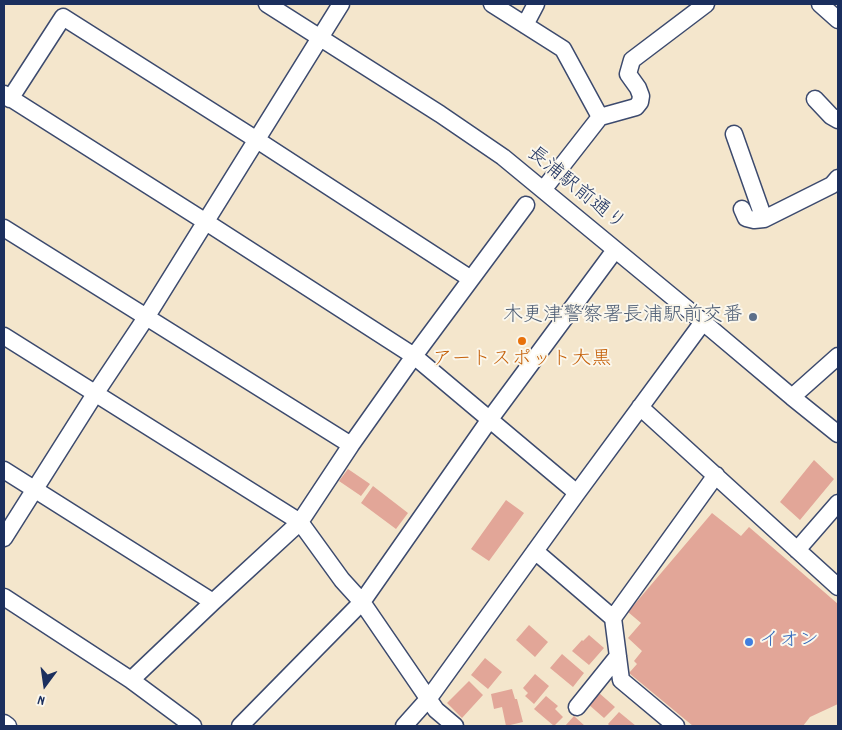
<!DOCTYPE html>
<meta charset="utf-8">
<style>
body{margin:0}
#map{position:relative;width:842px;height:730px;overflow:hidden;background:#f4e6cc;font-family:Dekko,sans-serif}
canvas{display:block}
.frame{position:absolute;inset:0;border:5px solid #1b2f5e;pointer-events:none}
.north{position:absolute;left:20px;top:660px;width:50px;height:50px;-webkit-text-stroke:4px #fbf7ec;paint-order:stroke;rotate:194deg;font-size:14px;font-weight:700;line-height:20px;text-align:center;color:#1b2f5e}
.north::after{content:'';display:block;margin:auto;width:18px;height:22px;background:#1b2f5e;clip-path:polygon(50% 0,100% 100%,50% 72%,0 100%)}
</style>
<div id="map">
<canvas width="842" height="730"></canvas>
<div class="frame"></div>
<div class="north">N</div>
</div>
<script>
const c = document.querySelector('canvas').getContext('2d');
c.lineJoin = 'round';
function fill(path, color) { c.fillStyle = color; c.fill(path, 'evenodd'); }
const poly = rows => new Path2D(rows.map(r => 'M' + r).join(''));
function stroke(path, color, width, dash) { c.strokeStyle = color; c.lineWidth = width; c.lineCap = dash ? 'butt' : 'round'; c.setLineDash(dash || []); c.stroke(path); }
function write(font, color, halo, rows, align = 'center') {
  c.font = font + ' Dekko,"Klee One",sans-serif'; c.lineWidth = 4; c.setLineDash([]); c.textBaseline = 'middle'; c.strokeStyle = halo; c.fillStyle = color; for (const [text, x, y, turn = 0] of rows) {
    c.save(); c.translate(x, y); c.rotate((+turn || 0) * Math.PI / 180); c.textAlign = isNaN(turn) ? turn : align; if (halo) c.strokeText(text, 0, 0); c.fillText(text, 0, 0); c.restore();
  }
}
fill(poly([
 [814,460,834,479,800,520,780,502],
 [348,469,370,484,361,496,339,481],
 [373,486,408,513,396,529,361,503],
 [506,500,524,513,489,561,471,549],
 [712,513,741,536,749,527,838,604,838,704,810,717,803,726,693,726,629,673,637,664,634,661,642,651,628,638,641,623,628,612],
 [529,625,548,642,535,657,516,640],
 [589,635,604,648,589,665,572,651,582,640,583,641],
 [562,654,584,673,573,687,550,668],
 [485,658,502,672,488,689,471,675],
 [535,674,549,686,534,704,525,696,528,693,523,688],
 [469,681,483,695,462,718,447,703],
 [512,689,515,699,517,699,523,722,506,726,502,707,494,709,491,694],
 [598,692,615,707,604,718,588,704],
 [546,696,558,706,555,709,563,717,554,726,534,709],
 [619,712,636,726,610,726,608,724],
 [574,716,585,726,565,726]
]), '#e2a698');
const minor = poly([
 [267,4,440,114,503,157,703,322,792,397,838,434],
 [492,4,563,49,600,117,543,190],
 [820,4,838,20],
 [525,25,536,4],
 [4,94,206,222,414,356,577,493],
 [10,99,63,17,257,140,471,279],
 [815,99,831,116,838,120],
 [600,117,636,107,640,102,641,96,638,88,628,74,632,60,706,4],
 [734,134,764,219],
 [742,209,746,218,754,220,764,219,832,185,838,178],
 [4,228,351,445],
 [4,336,300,522,342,580,362,602,436,710,455,726],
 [792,397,838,356],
 [640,407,838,587],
 [4,470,213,602],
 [4,538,95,394,147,316,341,4],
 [797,550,838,503],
 [535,551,613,618],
 [4,597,131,680,193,726],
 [131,680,213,602,300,522,351,445,414,356,526,205],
 [577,707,618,656],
 [4,723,8,726],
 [240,726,362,602,490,419,615,250],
 [404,726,429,698,577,493,703,322],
 [676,726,621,680,613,618,716,475]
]);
stroke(minor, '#3c4a6e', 19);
stroke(minor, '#fff', 16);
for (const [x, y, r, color] of [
 [753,317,5,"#5c6f8a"],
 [522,341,5,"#e8710a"],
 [749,642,5,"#3f7fe0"]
]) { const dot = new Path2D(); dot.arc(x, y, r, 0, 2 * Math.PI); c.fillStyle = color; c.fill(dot); stroke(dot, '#fbf7ec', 2); }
write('20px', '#1b2f5e', '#fbf7ec', [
 ["長浦駅前通り",575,190,39]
]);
write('20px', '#4e5e75', '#fbf7ec', [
 ["木更津警察署長浦駅前交番",743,317]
], 'right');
write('20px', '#c56008', '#fbf7ec', [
 ["アートスポット大黒",522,361]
]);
write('20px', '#366cbe', '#fbf7ec', [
 ["イオン",759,642]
], 'left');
</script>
